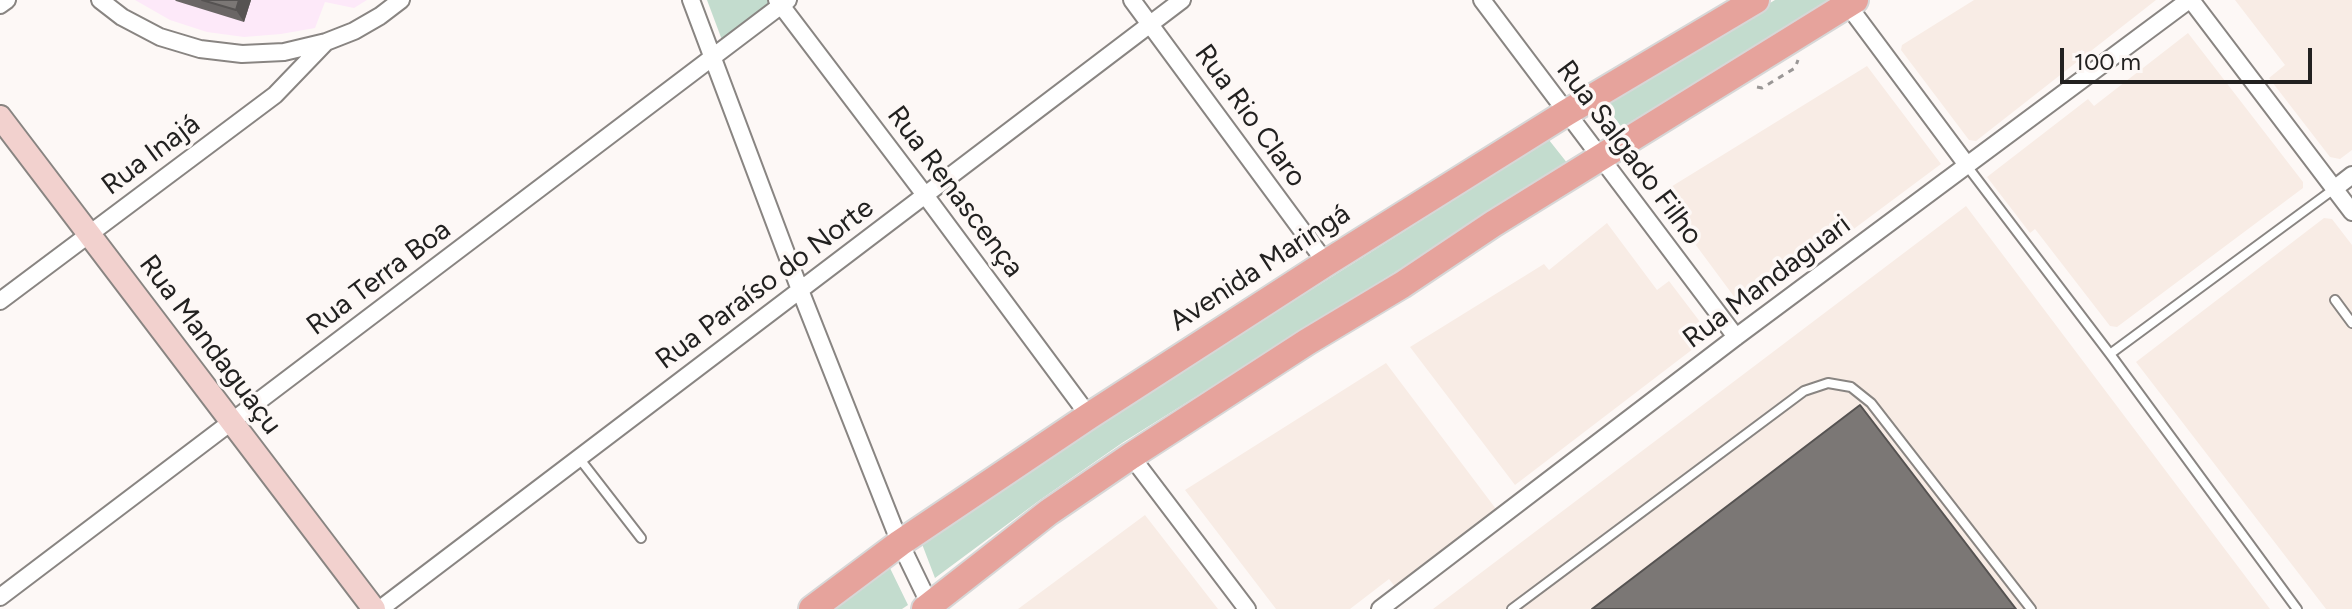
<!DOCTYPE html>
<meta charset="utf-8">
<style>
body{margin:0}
#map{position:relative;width:2352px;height:609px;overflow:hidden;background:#fdf8f6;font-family:Figtree,sans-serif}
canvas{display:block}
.scale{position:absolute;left:2060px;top:48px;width:252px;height:36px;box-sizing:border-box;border:4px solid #222120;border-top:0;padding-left:10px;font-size:24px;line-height:28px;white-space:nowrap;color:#222120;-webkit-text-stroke:6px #fdf8f6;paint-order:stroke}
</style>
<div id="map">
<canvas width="2352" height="609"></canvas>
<div class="scale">100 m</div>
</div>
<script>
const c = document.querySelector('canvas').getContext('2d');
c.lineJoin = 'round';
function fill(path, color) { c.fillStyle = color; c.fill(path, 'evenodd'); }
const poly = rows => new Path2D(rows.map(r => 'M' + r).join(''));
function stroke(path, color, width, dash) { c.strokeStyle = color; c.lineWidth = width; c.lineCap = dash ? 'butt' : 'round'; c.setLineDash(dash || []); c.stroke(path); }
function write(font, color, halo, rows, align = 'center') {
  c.font = font + ' Figtree,sans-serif'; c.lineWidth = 7; c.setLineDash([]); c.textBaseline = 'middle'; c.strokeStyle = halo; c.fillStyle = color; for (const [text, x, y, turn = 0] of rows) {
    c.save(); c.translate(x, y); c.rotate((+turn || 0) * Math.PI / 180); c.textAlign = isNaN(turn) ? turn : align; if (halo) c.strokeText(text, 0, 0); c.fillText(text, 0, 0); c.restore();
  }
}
fill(poly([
 [1974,0,2156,0,1976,141,1969,140,1901,50,1902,45],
 [2235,0,2352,0,2352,150,2340,159,2330,157,2269,78,2285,65],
 [2188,33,2303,182,2303,188,2117,327,2110,326,2035,229,2030,233,1987,177,2088,99,2094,106],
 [1867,66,1941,164,1749,307,1741,306,1661,198,1661,193],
 [1966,206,2270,609,1433,609],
 [2324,218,2332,219,2352,245,2352,609,2326,609,2136,362],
 [1607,223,1657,290,1669,281,1707,331,1706,339,1515,485,1410,347,1544,264,1549,270],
 [1386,363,1496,509,1396,588,1389,579,1350,609,1276,609,1185,490],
 [1145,515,1218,609,1018,609]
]), '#f8ece5');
fill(poly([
 [135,0,367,0,354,8,325,2,315,28,281,34,244,37,207,32,170,20]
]), '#fde9f9');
fill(poly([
 [707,0,774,0,775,1,722,40],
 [1775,0,1839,0,1625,132,1603,102],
 [1549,140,1568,164,1122,443,1040,500,935,578,922,544,1109,417],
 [888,564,908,605,902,609,828,609]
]), '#c3dcce');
const lane = poly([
 [1967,166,2110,354,2297,609],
 [2335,300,2352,323],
 [2110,354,2334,189],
 [579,458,641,538],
 [1512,609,1804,391,1828,383,1851,387,1871,403,2031,609]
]);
const street = poly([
 [100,0,122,17,160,37,200,49,242,54,284,52,326,42,354,31,380,16,401,0],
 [691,0,800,290,900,543,930,605],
 [777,0,925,195,1089,416],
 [1132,0,1326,263],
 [1482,0,1736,337],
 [2191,0,2352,212],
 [1847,4,1967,165],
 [0,5,7,0],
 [2334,189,2352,175],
 [0,301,275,95,326,42],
 [1131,456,1247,609],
 [0,597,788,0],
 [380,609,1182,0],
 [1380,609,1736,337,2189,0]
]);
const secondary = poly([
 [0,117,374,609]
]);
const primary = poly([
 [812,609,900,543,1089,416,1326,263,1566,113,1756,0],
 [925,609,1049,512,1131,456,1307,342,1402,285,1493,224,1855,0]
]);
stroke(lane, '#898582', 12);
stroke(street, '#898582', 20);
stroke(secondary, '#898582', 26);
stroke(primary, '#d7d7d7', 30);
stroke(poly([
 [1757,87,1762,88,1795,68,1798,60]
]), '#9a9796', 3, [6, 6]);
stroke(lane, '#fff', 8);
stroke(street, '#fff', 16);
stroke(secondary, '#f2d1ce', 22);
stroke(primary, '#e6a39c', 26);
fill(poly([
 [175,0,251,0,244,22,176,1]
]), '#6a6665');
fill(poly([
 [239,0,251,0,244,22,236,10]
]), '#565352');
const building = poly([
 [202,0,239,0,236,10,202,0],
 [1860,405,2016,609,1592,609,1860,405]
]);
fill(building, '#7b7775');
stroke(building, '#565352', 2);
write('28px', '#222120', '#fdf8f6', [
 ["Rua Rio Claro",1250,116,54],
 ["Rua Salgado Filho",1629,153,53],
 ["Rua Inajá",151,155,-37],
 ["Rua Renascença",955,192,53],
 ["Avenida Maringá",1260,268,-33],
 ["Rua Terra Boa",379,278,-37],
 ["Rua Mandaguari",1767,282,-37],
 ["Rua Paraíso do Norte",765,284,-37],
 ["Rua Mandaguaçu",210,345,53]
]);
</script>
